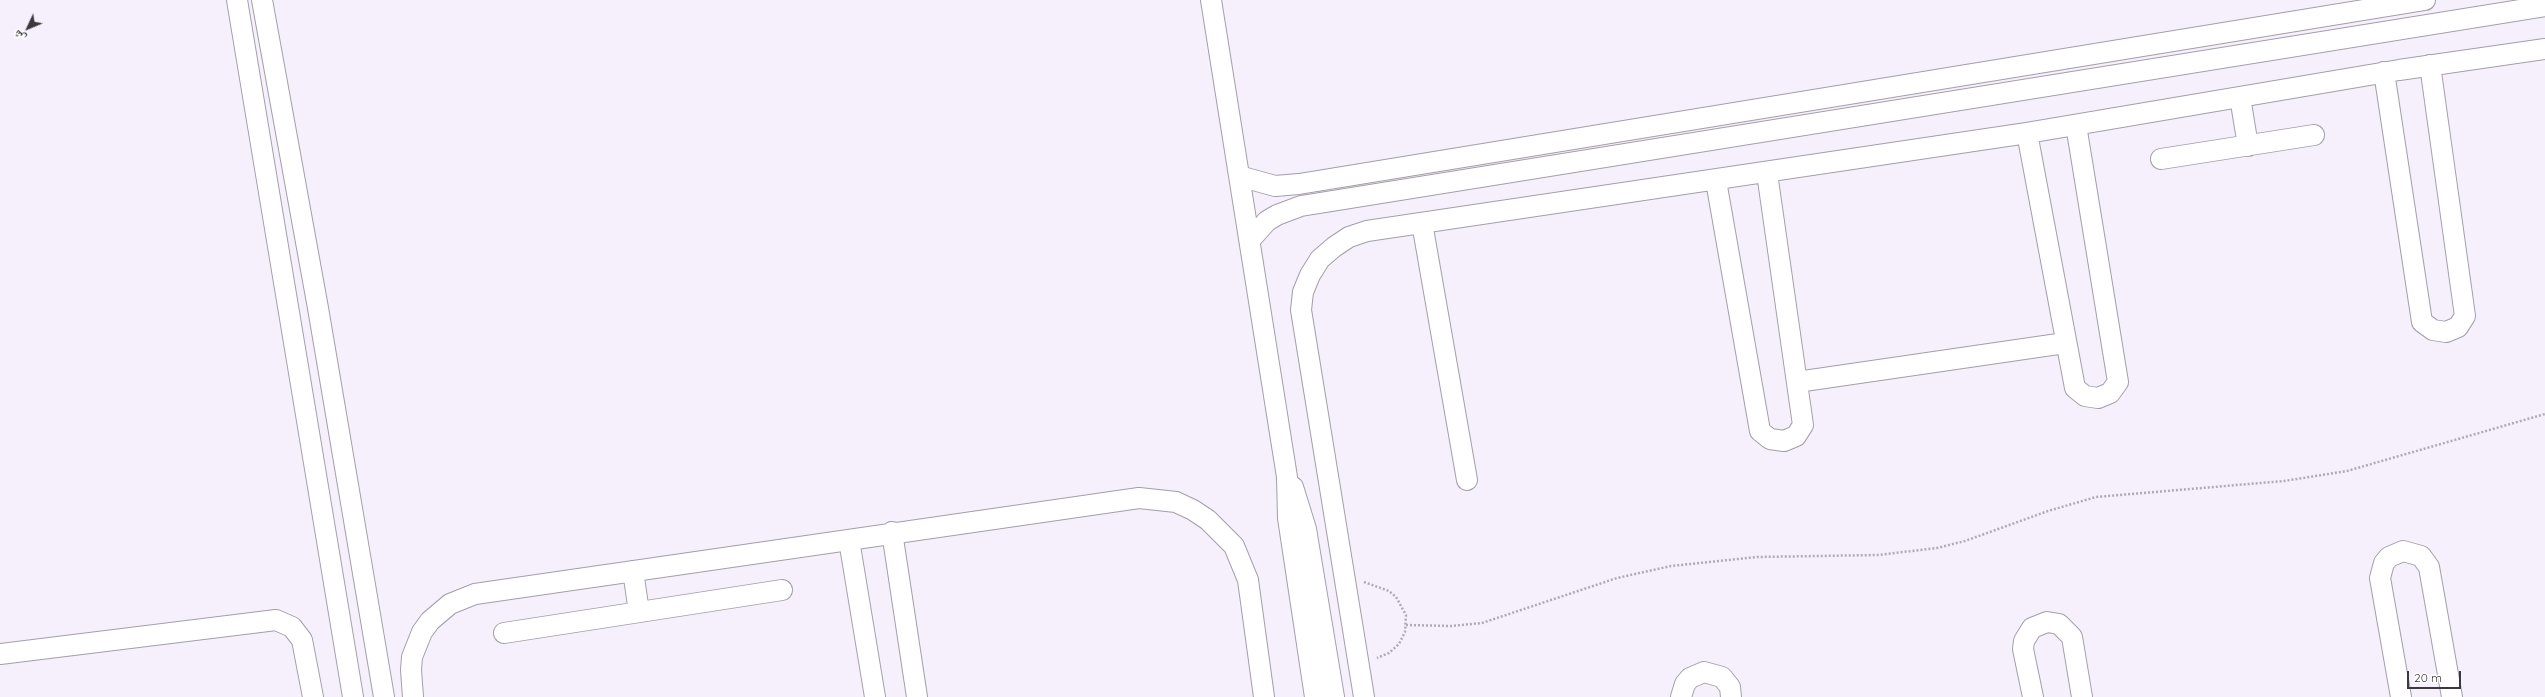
<!DOCTYPE html>
<meta charset="utf-8">
<style>
body{margin:0}
#map{position:relative;width:2545px;height:697px;overflow:hidden;background:#f6f0fd;font-family:Quicksand,"Noto Naskh Arabic",sans-serif}
canvas{display:block}
.north{position:absolute;left:8px;top:8px;width:40px;height:40px;-webkit-text-stroke:3px #fff;paint-order:stroke;rotate:226deg;font-size:11px;font-weight:700;line-height:16px;text-align:center;color:#3b393e}
.north::after{content:'';display:block;margin:auto;width:14px;height:18px;background:#3b393e;clip-path:polygon(50% 0,100% 100%,50% 72%,0 100%)}
.scale{position:absolute;left:2407px;top:671px;width:54px;height:18px;box-sizing:border-box;border:2px solid #3b393e;border-top:0;padding-left:5px;font-size:12px;line-height:14px;white-space:nowrap;color:#3b393e;-webkit-text-stroke:3px #fff;paint-order:stroke}
</style>
<div id="map">
<canvas width="2545" height="697"></canvas>
<div class="north">ش</div>
<div class="scale">20 m</div>
</div>
<script>
const c = document.querySelector('canvas').getContext('2d');
c.lineJoin = 'round';
const poly = rows => new Path2D(rows.map(r => 'M' + r).join(''));
function stroke(path, color, width, dash) { c.strokeStyle = color; c.lineWidth = width; c.lineCap = dash ? 'butt' : 'round'; c.setLineDash(dash || []); c.stroke(path); }
const minor = poly([
 [237,0,353,697],
 [262,0,318,308,384,697],
 [1211,0,1287,477,1288,518,1315,697],
 [2384,72,2422,322,2433,330,2446,332,2458,327,2465,316,2430,65],
 [2240,97,2248,146],
 [2027,133,2075,388,2085,396,2098,398,2110,393,2118,382,2076,125],
 [2161,159,2314,135],
 [1239,176,1275,186,1299,184,2425,0],
 [1716,181,1760,431,1770,439,1784,441,1796,436,1803,425,1767,173],
 [1422,223,1467,480],
 [1250,240,1267,221,1277,215,1301,206,2545,6],
 [1797,382,2065,343],
 [1293,487,1306,529,1334,697],
 [892,532,917,697],
 [849,540,875,697],
 [633,571,639,612],
 [504,633,782,590],
 [0,654,276,620,292,627,302,640,313,697],
 [413,697,411,670,412,657,422,632,430,621,450,604,475,594,1139,498,1176,502,1193,510,1208,520,1234,546,1248,580,1264,697],
 [1364,697,1301,310,1303,292,1310,275,1320,259,1334,247,1349,237,1367,231,2027,133,2399,70,2545,49],
 [1681,697,1685,684,1690,678,1704,672,1722,677,1730,687,1731,697],
 [2033,697,2023,649,2024,641,2032,628,2047,622,2059,624,2072,637,2082,697],
 [2401,697,2380,578,2384,563,2389,557,2403,551,2421,556,2429,567,2452,697]
]);
stroke(minor, '#a49eaa', 22);
stroke(poly([
 [1364,582,1389,591,1396,597,1406,615,1405,632,1399,644,1389,653,1377,658],
 [1406,625,1451,626,1482,623,1617,578,1671,566,1757,557,1878,555,1937,548,1965,541,2048,511,2096,497,2284,481,2347,471,2545,414]
]), '#afaab4', 2.5, [2, 2]);
stroke(minor, '#fff', 20);
</script>
